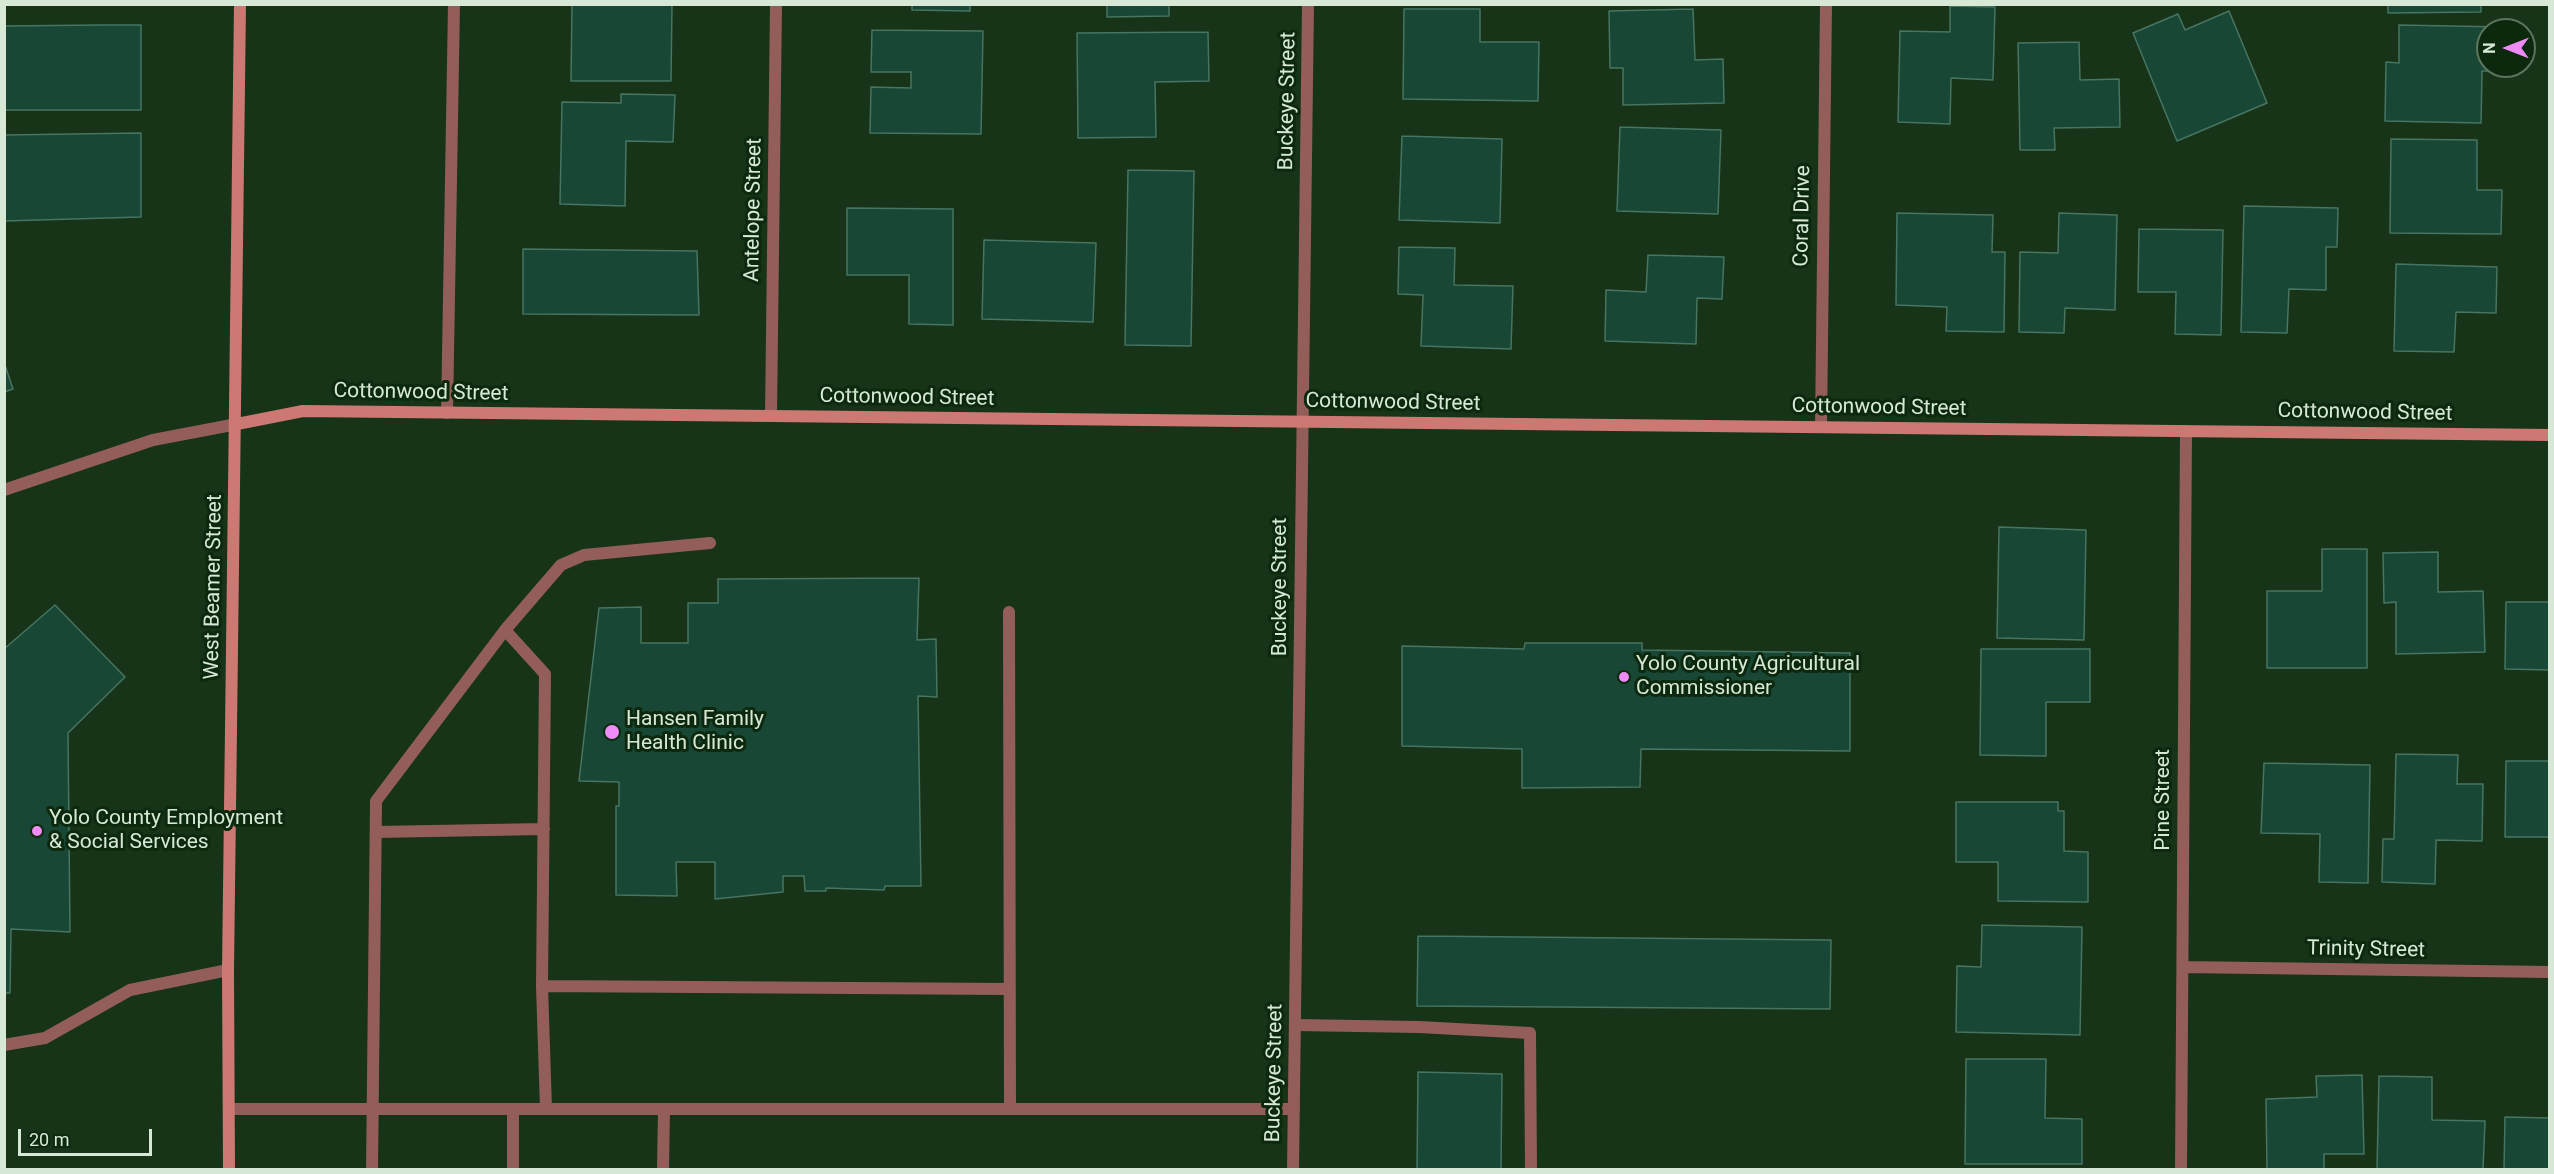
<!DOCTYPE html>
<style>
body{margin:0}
#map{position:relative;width:2554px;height:1174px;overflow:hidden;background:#173318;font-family:Roboto,sans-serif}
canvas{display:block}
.frame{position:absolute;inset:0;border:6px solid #d7e8d7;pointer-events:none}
.north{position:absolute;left:2476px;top:18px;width:60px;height:60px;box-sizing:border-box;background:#0c290e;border:2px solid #5d755e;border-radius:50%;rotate:270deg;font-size:16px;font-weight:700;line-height:24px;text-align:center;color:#d7e8d7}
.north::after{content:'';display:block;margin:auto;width:21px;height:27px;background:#ef8bf6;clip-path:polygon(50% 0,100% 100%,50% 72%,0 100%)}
.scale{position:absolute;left:18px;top:1129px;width:134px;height:27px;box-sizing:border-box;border:3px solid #d7e8d7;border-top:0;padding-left:8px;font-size:18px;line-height:21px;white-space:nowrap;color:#d7e8d7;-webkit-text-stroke:4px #0c290e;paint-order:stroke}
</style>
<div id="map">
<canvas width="2554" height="1174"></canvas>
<div class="frame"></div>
<div class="north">N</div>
<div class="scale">20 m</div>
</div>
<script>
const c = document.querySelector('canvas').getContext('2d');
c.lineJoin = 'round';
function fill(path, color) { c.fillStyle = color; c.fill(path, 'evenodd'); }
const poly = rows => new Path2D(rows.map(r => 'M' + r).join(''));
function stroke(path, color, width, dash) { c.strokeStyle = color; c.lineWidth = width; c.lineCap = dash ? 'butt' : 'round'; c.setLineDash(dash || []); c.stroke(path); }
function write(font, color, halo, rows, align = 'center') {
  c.font = font + ' Roboto,sans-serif'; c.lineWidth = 6; c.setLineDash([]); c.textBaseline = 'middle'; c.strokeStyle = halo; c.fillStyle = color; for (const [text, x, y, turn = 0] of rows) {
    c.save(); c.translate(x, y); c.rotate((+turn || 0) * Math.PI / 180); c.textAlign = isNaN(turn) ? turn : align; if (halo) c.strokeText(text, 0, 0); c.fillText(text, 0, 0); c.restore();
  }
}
const building = poly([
 [572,4,672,4,671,81,571,81,572,4],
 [912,4,970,4,970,11,912,10,912,4],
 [1107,4,1169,4,1169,16,1107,17,1107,4],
 [2388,4,2481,4,2481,12,2388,13,2388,4],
 [1950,6,1995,7,1993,80,1951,78,1950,124,1898,122,1900,31,1950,32,1950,6],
 [1404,9,1480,9,1480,42,1539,42,1538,101,1403,99,1404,9],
 [1693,9,1695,60,1723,59,1724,103,1623,105,1623,68,1610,68,1609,11,1693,9],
 [2229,11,2267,103,2177,141,2133,33,2178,14,2185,30,2229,11],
 [99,25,141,25,141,110,4,110,4,26,99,25],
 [2399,25,2503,27,2503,30,2488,30,2488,66,2502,66,2502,71,2482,71,2481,123,2385,121,2386,62,2399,63,2399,25],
 [872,30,983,31,981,134,870,133,871,87,911,88,911,72,871,72,872,30],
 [1208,32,1209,81,1155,82,1156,137,1078,138,1077,33,1208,32],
 [2079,42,2080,80,2119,79,2120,127,2054,128,2055,150,2020,150,2018,43,2079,42],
 [621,94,675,95,673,142,626,141,625,206,560,204,562,102,621,103,621,94],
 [1620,127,1721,130,1718,214,1617,211,1620,127],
 [141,133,141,217,4,221,4,135,141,133],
 [1402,136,1502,139,1500,223,1399,220,1402,136],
 [2391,139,2477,140,2477,190,2502,190,2501,234,2390,233,2391,139],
 [1128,170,1194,171,1191,346,1125,345,1128,170],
 [2244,206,2338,208,2337,247,2326,247,2326,290,2289,289,2287,333,2241,332,2244,206],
 [847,208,953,209,953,325,909,324,909,275,847,275,847,208],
 [1897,213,1993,215,1992,252,2005,252,2004,332,1946,331,1947,307,1896,305,1897,213],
 [2059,213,2117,215,2115,310,2065,308,2064,333,2019,332,2020,252,2058,253,2059,213],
 [2139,229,2223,230,2221,335,2175,334,2176,292,2138,292,2139,229],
 [984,240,1096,243,1093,322,982,319,984,240],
 [1399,247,1455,248,1454,285,1513,286,1511,349,1421,346,1423,295,1398,294,1399,247],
 [523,249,697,251,699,315,523,314,523,249],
 [1648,255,1724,257,1722,299,1697,298,1696,344,1605,341,1606,290,1646,292,1648,255],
 [2396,264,2497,267,2496,313,2456,312,2454,352,2394,351,2396,264],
 [4,362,13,389,4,392,4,362],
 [1999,527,2086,530,2084,640,1997,638,1999,527],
 [2322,549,2367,549,2367,668,2267,668,2267,591,2322,591,2322,549],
 [2438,552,2438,592,2483,591,2485,652,2396,654,2396,602,2384,603,2383,553,2438,552],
 [919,578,917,640,936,639,937,697,918,696,921,886,885,886,884,890,826,888,826,891,805,891,804,876,783,876,783,892,715,899,715,862,676,862,677,896,616,895,616,806,619,806,619,782,579,781,599,608,641,607,641,643,688,643,688,603,718,603,718,579,919,578],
 [2506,602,2550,602,2550,670,2505,669,2506,602],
 [55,605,125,677,68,733,70,932,11,929,10,993,4,993,4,649,55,605],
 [1525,643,1642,643,1642,650,1850,653,1850,751,1641,749,1640,787,1522,788,1522,749,1402,746,1402,646,1524,649,1525,643],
 [1981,649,2090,649,2090,702,2046,702,2046,756,1980,755,1981,649],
 [2396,754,2458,755,2457,784,2483,784,2482,841,2436,840,2435,884,2382,882,2383,839,2394,839,2396,754],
 [2506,761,2550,761,2550,837,2505,837,2506,761],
 [2264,763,2370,765,2368,883,2319,882,2320,834,2261,833,2264,763],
 [1956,802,2058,802,2058,811,2064,811,2064,851,2088,852,2088,902,1998,901,1998,862,1956,862,1956,802],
 [1982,925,2082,927,2080,1035,1956,1032,1957,966,1981,967,1982,925],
 [1418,936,1831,940,1830,1009,1417,1006,1418,936],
 [1966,1059,2046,1059,2045,1118,2082,1119,2082,1164,1965,1164,1966,1059],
 [1418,1072,1502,1074,1501,1170,1417,1170,1418,1072],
 [2362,1075,2364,1154,2324,1154,2324,1170,2267,1170,2266,1099,2317,1097,2316,1076,2362,1075],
 [2379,1076,2432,1077,2432,1120,2485,1121,2483,1170,2377,1170,2379,1076],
 [2505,1117,2550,1118,2550,1170,2504,1170,2505,1117]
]);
fill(building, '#194736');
stroke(building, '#477561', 1.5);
stroke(poly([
 [447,413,454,4],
 [505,630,561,565,584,555,710,543],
 [376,832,544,829],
 [1295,1025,1419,1027,1530,1033,1531,1170],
 [4,1045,45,1038,130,990,228,970],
 [230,1109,1010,1109,1009,612],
 [513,1109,513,1170],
 [546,1109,542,986,1009,989],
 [1010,1109,1294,1109],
 [372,1170,376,801,505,630,545,674,542,986],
 [663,1170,664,1109]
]), '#935e5a', 12);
stroke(poly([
 [771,416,776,4],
 [1821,427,1826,4],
 [4,490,153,440,237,424],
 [2183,967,2550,972],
 [1293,1170,1308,4],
 [2181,1170,2186,431]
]), '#935e5a', 12);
stroke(poly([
 [237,424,303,411,2550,435],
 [229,1170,228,970,240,4]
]), '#cd7973', 12);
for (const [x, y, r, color] of [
 [1624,677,6,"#ef8bf6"],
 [612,732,8,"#ef8bf6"],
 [37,831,6,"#ef8bf6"]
]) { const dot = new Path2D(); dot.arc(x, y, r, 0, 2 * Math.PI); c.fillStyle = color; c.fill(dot); stroke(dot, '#0c290e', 2); }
write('21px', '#d7e8d7', '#0c290e', [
 ["Buckeye Street",1288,101,-89],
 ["Antelope Street",754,210,-89],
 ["Coral Drive",1803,216,-89],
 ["Cottonwood Street",421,393,1],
 ["Cottonwood Street",907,398,1],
 ["Cottonwood Street",1393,403,1],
 ["Cottonwood Street",1879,408,1],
 ["Cottonwood Street",2365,413,1],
 ["West Beamer Street",214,587,-89],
 ["Buckeye Street",1281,587,-90],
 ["Pine Street",2164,800,-90],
 ["Trinity Street",2366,950,1],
 ["Buckeye Street",1275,1073,-89]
]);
write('21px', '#d7e8d7', '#0c290e', [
 ["Yolo County Agricultural",1636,665],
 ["Commissioner",1636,689],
 ["Hansen Family",626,720],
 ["Health Clinic",626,744],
 ["Yolo County Employment",49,819],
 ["& Social Services",49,843]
], 'left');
</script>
